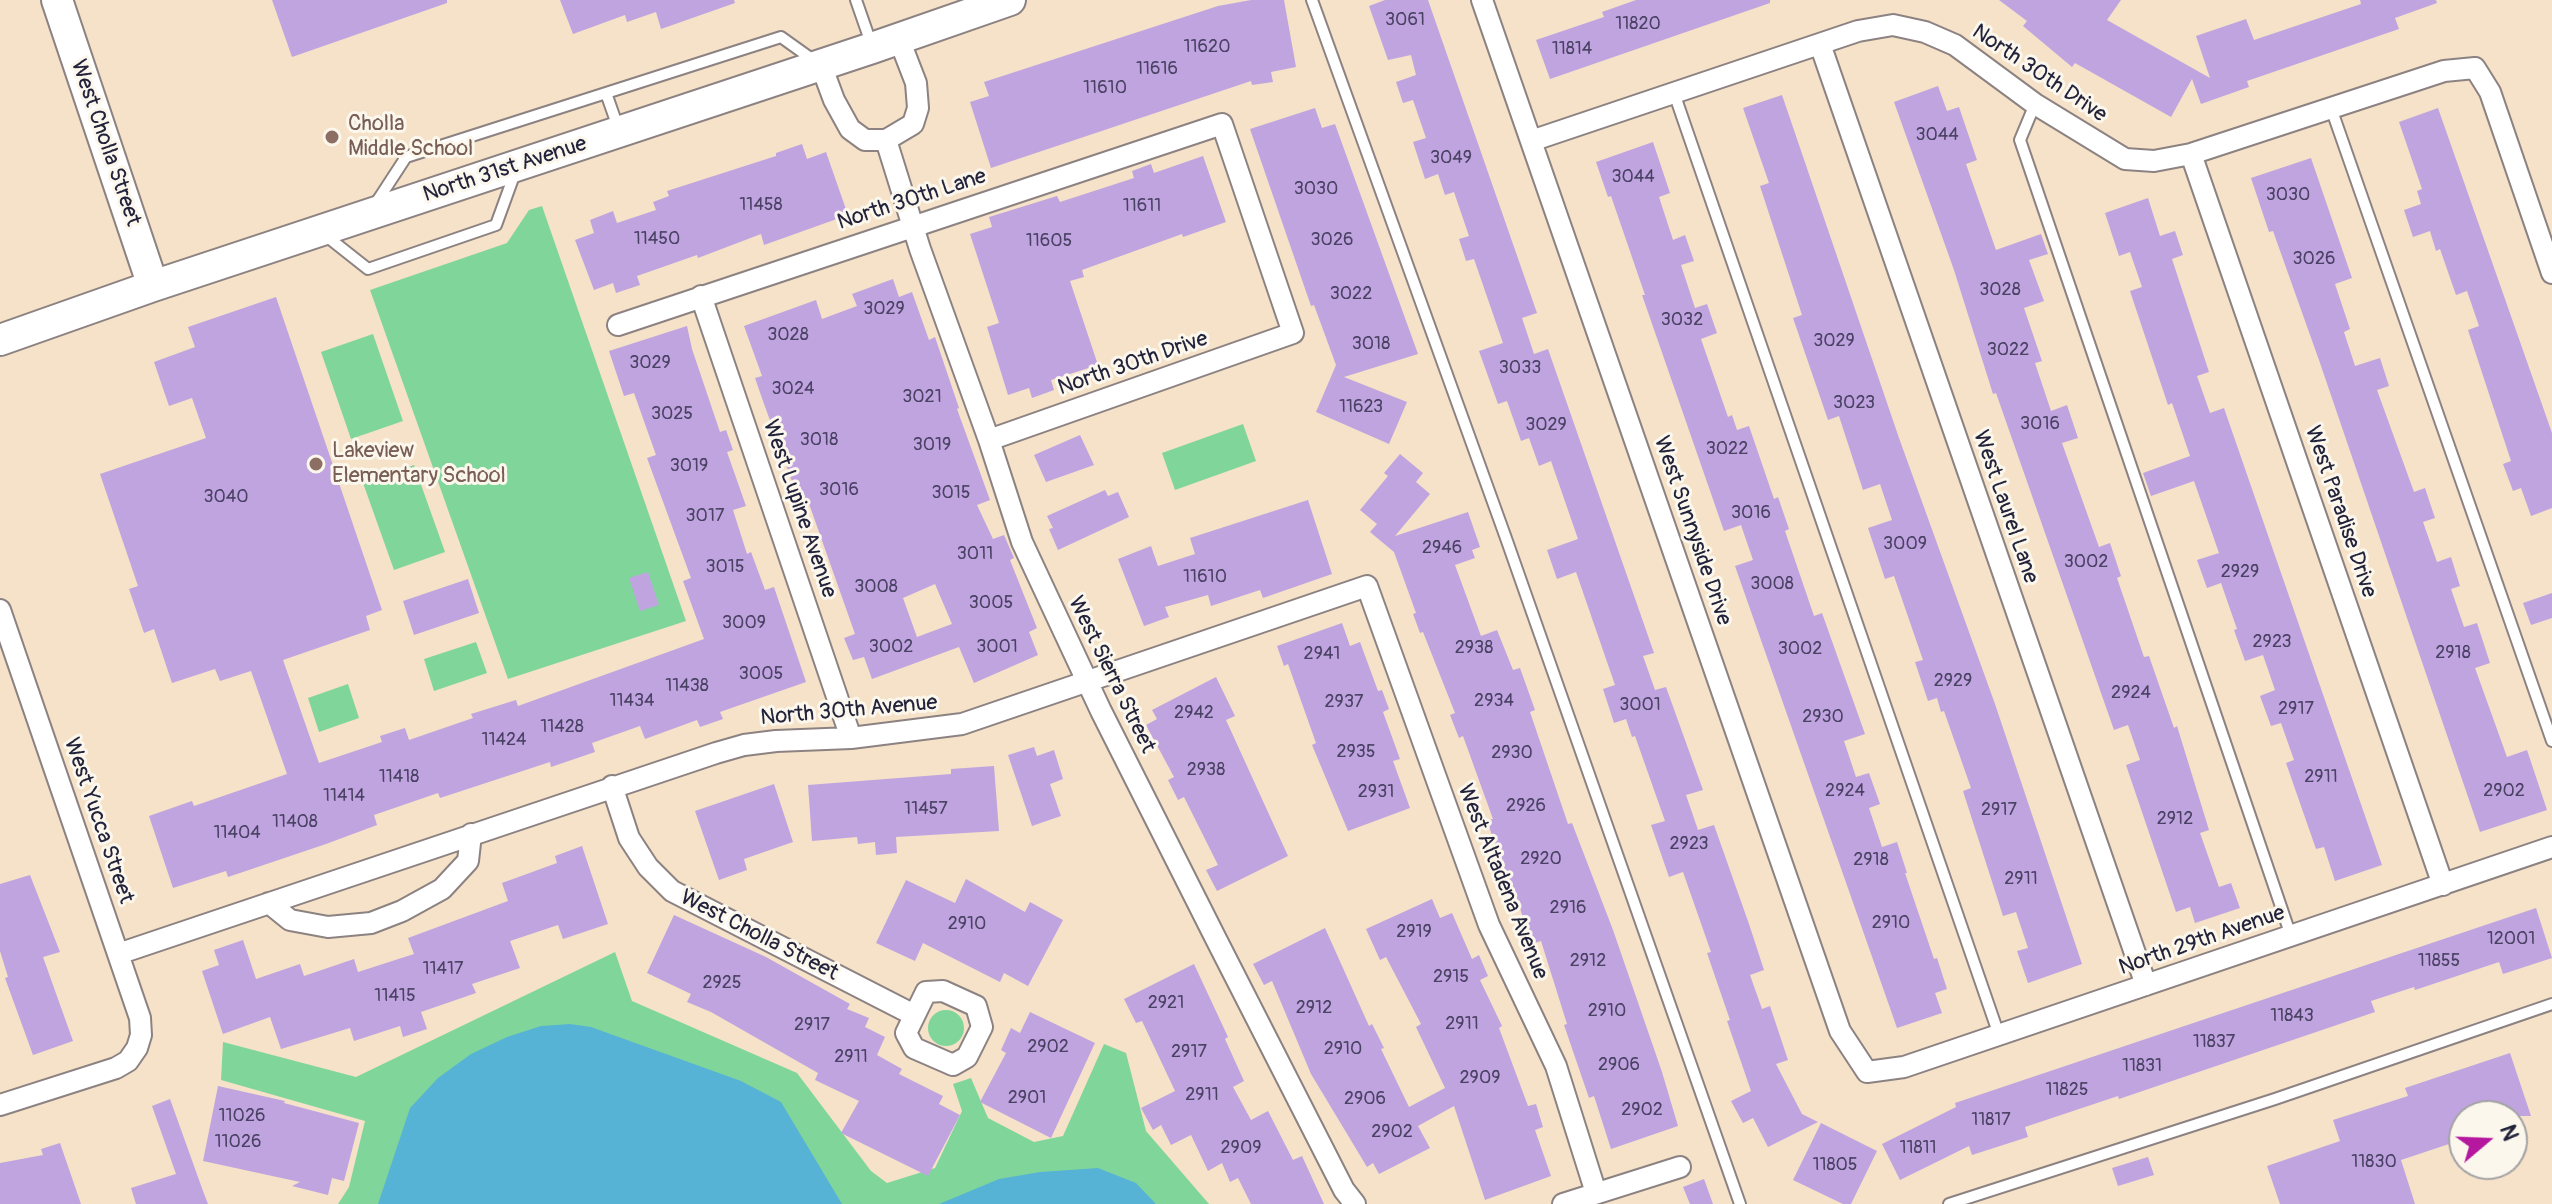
<!DOCTYPE html>
<style>
body{margin:0}
#map{position:relative;width:2552px;height:1204px;overflow:hidden;background:#f5e2c8;font-family:Pangolin,sans-serif}
canvas{display:block}
.north{position:absolute;left:2448px;top:1100px;width:80px;height:80px;box-sizing:border-box;background:#fbf7ec;border:2px solid #a4a2a5;border-radius:50%;rotate:71deg;font-size:22px;font-weight:700;line-height:32px;text-align:center;color:#22223b}
.north::after{content:'';display:block;margin:auto;width:28px;height:36px;background:#b5179e;clip-path:polygon(50% 0,100% 100%,50% 72%,0 100%)}
</style>
<div id="map">
<canvas width="2552" height="1204"></canvas>
<div class="north">N</div>
</div>
<script>
const c = document.querySelector('canvas').getContext('2d');
c.lineJoin = 'round';
function fill(path, color) { c.fillStyle = color; c.fill(path, 'evenodd'); }
const poly = rows => new Path2D(rows.map(r => 'M' + r).join(''));
function stroke(path, color, width, dash) { c.strokeStyle = color; c.lineWidth = width; c.lineCap = dash ? 'butt' : 'round'; c.setLineDash(dash || []); c.stroke(path); }
function write(font, color, halo, rows, align = 'center') {
  c.font = font + ' Pangolin,sans-serif'; c.lineWidth = 6; c.setLineDash([]); c.textBaseline = 'middle'; c.strokeStyle = halo; c.fillStyle = color; for (const [text, x, y, turn = 0] of rows) {
    c.save(); c.translate(x, y); c.rotate((+turn || 0) * Math.PI / 180); c.textAlign = isNaN(turn) ? turn : align; if (halo) c.strokeText(text, 0, 0); c.fillText(text, 0, 0); c.restore();
  }
}
fill(poly([
 [542,206,686,621,508,679,370,290,507,243,529,210],
 [373,334,403,421,351,439,321,352],
 [1243,424,1256,461,1175,490,1162,453],
 [414,465,445,552,394,570,363,483],
 [476,642,487,673,434,691,424,659],
 [348,684,359,718,319,732,308,698],
 [615,952,632,1001,797,1073,871,1171,887,1183,935,1168,962,1111,953,1084,971,1078,988,1118,1034,1142,1063,1136,1104,1044,1126,1053,1146,1131,1209,1204,338,1204,349,1187,365,1121,221,1080,223,1042,356,1077],
 '928 1028a18 18 0 1 1 36 0a18 18 0 1 1-36 0Z'
]), '#80d69a');
fill(poly([
 [570,1024,591,1027,741,1081,781,1102,842,1204,378,1204,410,1108,438,1078,471,1054,507,1037,541,1026],
 [1098,1168,1136,1183,1156,1204,939,1204,999,1179,1040,1172]
]), '#57b3d5');
fill(poly([
 [272,0,447,0,447,3,292,57],
 [560,0,734,0,735,3,661,29,656,12,627,22,625,15,573,34],
 [1251,0,1284,0,1296,67,1271,72,1273,82,1252,85,1251,81,991,168,970,102,989,96,984,82,1218,6],
 [1385,0,1428,0,1537,313,1522,318,1534,354,1548,349,1654,653,1643,656,1655,690,1666,687,1703,790,1686,795,1698,830,1714,825,1749,924,1764,970,1750,975,1762,1009,1770,1006,1788,1060,1776,1064,1802,1114,1818,1122,1768,1147,1753,1118,1743,1123,1731,1101,1751,1091,1727,1021,1730,1020,1707,953,1711,952,1683,872,1669,877,1651,825,1665,821,1635,736,1632,737,1626,719,1614,723,1603,689,1615,685,1576,572,1557,579,1547,550,1578,539,1551,461,1539,466,1529,438,1521,441,1507,401,1498,404,1479,351,1503,343,1474,259,1466,261,1459,239,1469,236,1454,192,1445,195,1438,174,1425,179,1413,142,1426,138,1413,100,1403,103,1396,82,1416,75,1411,55,1388,60,1369,6],
 [1636,0,1770,0,1770,3,1550,79,1536,40,1604,17,1602,12],
 [1999,0,2121,0,2107,20,2210,78,2196,36,2246,19,2254,40,2361,4,2360,0,2436,0,2437,3,2395,18,2399,29,2247,81,2249,87,2201,104,2192,79,2171,117,2075,63,2072,67,2023,26,2027,21],
 [1938,86,1947,111,1959,107,1977,160,1966,164,1996,250,2041,234,2048,254,2029,260,2044,301,2024,308,2042,361,2035,363,2051,411,2067,405,2078,438,2062,443,2099,547,2110,543,2121,576,2117,578,2144,657,2149,656,2174,728,2177,726,2209,830,2200,833,2219,887,2231,883,2240,908,2195,923,2190,907,2176,912,2126,765,2140,760,2128,725,2114,730,1996,393,1993,394,1954,270,1894,102],
 [1782,95,1899,438,1995,704,2082,964,2028,983,2017,951,2028,948,2016,912,2003,916,1963,791,1971,788,1944,711,1941,712,1937,698,1928,701,1915,662,1923,660,1894,576,1885,579,1868,528,1892,520,1880,484,1863,490,1839,416,1828,420,1793,318,1802,315,1760,186,1769,183,1743,108],
 [1315,108,1322,128,1335,124,1418,354,1344,377,1407,402,1389,444,1316,412,1336,365,1314,305,1311,306,1250,129],
 [2438,108,2552,433,2552,508,2531,516,2521,488,2513,491,2503,464,2511,461,2468,330,2479,326,2467,291,2456,295,2440,249,2436,251,2430,231,2413,237,2404,210,2421,204,2417,191,2422,189,2399,122],
 [1653,142,1670,193,1659,197,1673,240,1685,235,1694,261,1681,265,1695,308,1707,304,1717,333,1701,339,1728,417,1732,415,1737,430,1749,426,1774,499,1778,497,1789,529,1785,531,1814,616,1822,613,1865,734,1844,741,1856,777,1869,773,1880,804,1869,808,1882,847,1897,842,1907,873,1905,873,1934,959,1937,958,1947,989,1935,993,1942,1013,1897,1028,1735,566,1753,560,1741,525,1724,531,1642,295,1645,295,1611,196,1608,197,1596,162],
 [802,144,807,159,826,152,848,215,764,245,761,234,698,258,697,255,637,276,640,285,616,293,613,283,594,290,575,240,594,233,590,220,613,211,617,223,656,210,653,202,669,196,667,191,776,156,776,153],
 [1203,156,1226,222,1183,237,1182,234,1082,270,1084,277,1070,281,1098,365,1051,380,1054,390,1032,398,1029,388,1008,395,987,327,999,323,970,234,992,227,989,217,1057,196,1060,202,1134,178,1132,171,1151,164,1154,173],
 [2311,158,2352,278,2335,284,2350,329,2344,332,2355,366,2380,358,2389,386,2377,390,2414,492,2425,488,2435,518,2423,522,2437,562,2451,557,2460,586,2451,589,2464,627,2477,623,2490,663,2475,668,2507,757,2527,750,2547,810,2480,832,2320,363,2273,231,2269,232,2251,178],
 [2148,198,2160,236,2175,231,2183,255,2172,259,2209,372,2197,376,2210,413,2224,408,2382,865,2335,881,2324,847,2316,849,2286,763,2294,760,2281,723,2271,726,2260,696,2275,690,2263,655,2245,661,2234,630,2237,629,2221,583,2207,588,2197,560,2219,553,2194,481,2151,496,2143,473,2190,456,2172,403,2168,405,2130,291,2142,287,2130,252,2119,256,2105,213],
 [893,279,899,297,912,292,929,340,935,337,959,408,957,409,990,500,977,505,993,539,1004,535,1014,558,1010,560,1037,628,1029,632,1038,655,974,683,959,647,872,679,864,657,853,660,844,638,855,634,807,498,799,501,763,401,755,378,762,376,744,326,816,300,822,319,857,306,852,294],
 [935,584,952,624,917,637,903,598],
 [276,297,382,610,366,616,370,630,283,660,319,763,382,742,380,736,405,728,409,740,473,718,471,714,516,700,518,706,704,639,683,581,691,578,647,458,656,455,634,393,624,396,609,351,687,326,692,349,720,432,726,430,733,450,727,452,746,506,733,510,747,554,751,552,765,590,774,587,806,682,720,712,723,719,700,727,697,720,645,739,640,726,592,743,595,752,551,767,550,762,440,798,438,793,374,815,377,825,326,844,228,877,226,871,173,888,149,816,192,801,194,806,287,774,251,671,220,681,215,669,172,683,154,629,144,633,129,589,138,586,100,474,206,438,192,398,169,406,154,362,195,347,188,327],
 [1080,435,1094,465,1046,482,1034,455],
 [1400,454,1423,473,1416,482,1430,494,1395,536,1468,512,1480,547,1472,550,1475,558,1455,565,1481,636,1497,630,1513,670,1520,668,1535,710,1530,712,1568,824,1572,823,1613,930,1662,1072,1678,1126,1611,1149,1594,1096,1589,1098,1564,1025,1567,1024,1541,941,1531,944,1515,892,1511,894,1487,820,1493,819,1463,736,1459,738,1450,715,1455,713,1423,632,1420,633,1413,614,1416,613,1394,552,1370,532,1377,524,1360,510,1388,476,1384,473],
 [1105,490,1108,496,1118,492,1129,517,1058,550,1049,529,1053,528,1047,516],
 [1308,500,1332,574,1263,598,1260,590,1211,606,1208,595,1165,607,1169,617,1144,626,1118,559,1151,546,1158,566,1195,554,1190,538],
 [648,572,659,605,640,611,629,578],
 [468,579,479,613,414,635,403,601],
 [2552,593,2552,618,2531,625,2523,603],
 [1342,623,1350,646,1360,642,1378,691,1382,690,1389,709,1383,712,1400,759,1393,761,1410,808,1348,831,1312,745,1316,743,1288,664,1284,666,1277,646],
 [1216,677,1235,716,1226,720,1288,856,1217,891,1206,870,1218,865,1184,797,1178,800,1168,780,1174,777,1146,725,1157,719,1152,710],
 [1034,747,1037,756,1054,750,1063,779,1050,784,1061,816,1032,826,1008,755],
 [994,766,999,831,896,837,897,853,876,855,875,842,858,844,857,837,812,841,808,785,951,774,951,769],
 [774,784,793,842,744,859,747,870,719,880,695,811],
 [582,846,608,924,563,939,558,925,510,941,520,968,472,984,476,993,421,1012,427,1029,403,1037,400,1026,354,1041,350,1028,281,1049,270,1017,223,1034,202,971,219,965,214,950,243,940,256,979,300,964,304,976,354,959,358,972,414,954,408,938,508,901,502,883,557,863,555,856],
 [30,875,60,952,43,957,73,1041,33,1055,5,978,8,977,0,951,0,884],
 [966,879,1025,912,1030,902,1063,920,1028,986,1004,973,1000,982,923,943,915,961,876,943,906,880,955,903],
 [1432,899,1440,918,1452,913,1472,959,1479,955,1488,976,1480,980,1502,1026,1499,1028,1528,1106,1536,1104,1543,1127,1535,1130,1551,1176,1485,1200,1454,1106,1418,1126,1430,1148,1379,1174,1373,1163,1367,1167,1311,1074,1272,981,1264,985,1253,964,1325,928,1369,1026,1372,1024,1384,1048,1381,1049,1409,1107,1445,1088,1416,1027,1421,1024,1386,957,1380,960,1366,929],
 [2536,908,2552,958,2503,974,2499,962,2415,990,2414,987,2371,1001,2375,1012,2119,1099,2118,1096,2025,1127,2028,1137,1972,1155,1969,1146,1900,1180,1882,1144,1956,1107,1955,1103],
 [674,915,766,957,850,1004,847,1009,869,1018,865,1027,885,1037,877,1055,902,1069,899,1074,943,1096,939,1104,960,1115,928,1176,841,1133,859,1101,815,1080,818,1073,711,1012,687,1002,691,994,647,973],
 [1194,964,1228,1037,1225,1039,1244,1081,1233,1087,1251,1120,1268,1111,1293,1160,1302,1156,1324,1204,1251,1204,1238,1178,1230,1182,1222,1163,1208,1171,1191,1135,1171,1145,1161,1125,1153,1130,1141,1108,1175,1091,1142,1021,1136,1023,1124,999],
 [1030,1012,1095,1043,1051,1138,980,1102,1006,1053,1001,1050,1011,1028,1020,1033],
 [2510,1053,2531,1116,2464,1116,2464,1139,2401,1160,2415,1204,2280,1204,2267,1166,2340,1141,2333,1120,2408,1096,2405,1088],
 [218,1086,285,1101,284,1103,359,1123,344,1181,332,1178,328,1195,292,1186,300,1182,203,1161],
 [170,1099,203,1191,208,1204,136,1204,131,1188,176,1174,152,1106],
 [1821,1123,1877,1151,1851,1204,1843,1204,1793,1180],
 [60,1143,81,1204,0,1204,0,1163,43,1155,41,1149],
 [2148,1157,2154,1175,2118,1186,2112,1168],
 [1704,1179,1713,1204,1690,1204,1683,1187]
]), '#c0a4e0');
const lane = poly([
 [856,0,872,46],
 [1312,0,1507,541,1740,1204],
 [606,93,619,130],
 [1674,93,1999,1035],
 [2035,104,2020,140,2291,936],
 [2331,108,2552,741],
 [376,203,406,157,781,37,816,62],
 [325,235,368,269,496,225,516,170],
 [1949,1204,2275,1099,2552,1004]
]);
const street = poly([
 [1482,0,1840,1031,1867,1072,1904,1067,2552,847],
 [1820,44,2146,985],
 [821,65,834,100,850,129,865,140,886,140,913,124,918,108,916,83,899,39],
 [886,140,920,249,989,440,1022,542,1101,711,1216,939,1344,1190,1355,1204],
 [1531,141,1858,31,1893,25,1925,32,1955,45,2035,104,2125,159,2154,161,2191,154,2444,71,2475,68,2490,92,2552,273],
 [2191,154,2443,885],
 [701,296,851,738],
 [618,325,1222,124,1293,333,989,440],
 [0,610,140,1018,141,1035,137,1048,128,1061,116,1068,0,1105],
 [612,786,629,838,648,867,672,891,914,1015],
 [269,903,290,920,328,927,371,923,402,911,442,889,468,861,471,834],
 [118,954,716,753,744,745,776,741,851,738,962,724,1367,586,1489,925,1556,1066,1596,1193],
 [943,991,976,1006,982,1027,967,1057,953,1065,914,1048,906,1033,926,992,943,991],
 [1563,1204,1680,1167]
]);
const secondary = poly([
 [57,0,153,286],
 [0,340,153,286,872,48,1010,0]
]);
stroke(lane, '#8c8282', 14);
stroke(street, '#8c8282', 24);
stroke(secondary, '#8c8282', 34);
stroke(lane, '#fff', 10);
stroke(street, '#fff', 20);
stroke(secondary, '#fff', 30);
for (const [x, y, r, color] of [
 [332,137,8,"#8d6e63"],
 [316,464,8,"#8d6e63"]
]) { const dot = new Path2D(); dot.arc(x, y, r, 0, 2 * Math.PI); c.fillStyle = color; c.fill(dot); stroke(dot, '#fbf7ec', 3); }
write('18px', '#4a4264', null, [
 ["3061",1405,20],
 ["11820",1638,24],
 ["11620",1207,47],
 ["11814",1572,49],
 ["11616",1157,69],
 ["11610",1105,88],
 ["3044",1937,135],
 ["3049",1451,158],
 ["3044",1633,177],
 ["3030",1316,189],
 ["3030",2288,195],
 ["11458",761,205],
 ["11611",1142,206],
 ["11450",657,239],
 ["3026",1332,240],
 ["11605",1049,241],
 ["3026",2314,259],
 ["3028",2000,290],
 ["3022",1351,294],
 ["3029",884,309],
 ["3032",1682,320],
 ["3028",788,335],
 ["3029",1834,341],
 ["3018",1371,344],
 ["3022",2008,350],
 ["3029",650,363],
 ["3033",1520,368],
 ["3024",793,389],
 ["3021",922,397],
 ["3023",1854,403],
 ["11623",1361,407],
 ["3025",672,414],
 ["3016",2040,424],
 ["3029",1546,425],
 ["3018",819,440],
 ["3019",932,445],
 ["3022",1727,449],
 ["3019",689,466],
 ["3016",839,490],
 ["3015",951,493],
 ["3040",226,497],
 ["3016",1751,513],
 ["3017",705,516],
 ["3009",1905,544],
 ["2946",1442,548],
 ["3011",975,554],
 ["3002",2086,562],
 ["3015",725,567],
 ["2929",2240,572],
 ["11610",1205,577],
 ["3008",1772,584],
 ["3008",876,587],
 ["3005",991,603],
 ["3009",744,623],
 ["2923",2272,642],
 ["3002",891,647],
 ["3001",997,647],
 ["2938",1474,648],
 ["3002",1800,649],
 ["2918",2453,653],
 ["2941",1322,654],
 ["3005",761,674],
 ["2929",1953,681],
 ["11438",687,686],
 ["2924",2131,693],
 ["11434",632,701],
 ["2934",1494,701],
 ["2937",1344,702],
 ["3001",1640,705],
 ["2917",2296,709],
 ["2942",1194,713],
 ["2930",1823,717],
 ["11428",562,727],
 ["11424",504,740],
 ["2935",1356,752],
 ["2930",1512,753],
 ["2938",1206,770],
 ["11418",399,777],
 ["2911",2321,777],
 ["2924",1845,791],
 ["2902",2504,791],
 ["2931",1376,792],
 ["11414",344,796],
 ["2926",1526,806],
 ["11457",926,809],
 ["2917",1999,810],
 ["2912",2175,819],
 ["11408",295,822],
 ["11404",237,833],
 ["2923",1689,844],
 ["2920",1541,859],
 ["2918",1871,860],
 ["2911",2021,879],
 ["2916",1568,908],
 ["2910",1891,923],
 ["2910",967,924],
 ["2919",1414,932],
 ["12001",2511,939],
 ["2912",1588,961],
 ["11855",2439,961],
 ["11417",443,969],
 ["2915",1451,977],
 ["2925",722,983],
 ["11415",395,996],
 ["2921",1166,1003],
 ["2912",1314,1008],
 ["2910",1607,1011],
 ["11843",2292,1016],
 ["2911",1462,1024],
 ["2917",812,1025],
 ["11837",2214,1042],
 ["2902",1048,1047],
 ["2910",1343,1049],
 ["2917",1189,1052],
 ["2911",851,1057],
 ["2906",1619,1065],
 ["11831",2142,1066],
 ["2909",1480,1078],
 ["11825",2067,1090],
 ["2911",1202,1095],
 ["2901",1027,1098],
 ["2906",1365,1099],
 ["2902",1642,1110],
 ["11026",242,1116],
 ["11817",1991,1120],
 ["2902",1392,1132],
 ["11026",238,1142],
 ["2909",1241,1148],
 ["11811",1918,1148],
 ["11830",2374,1162],
 ["11805",1835,1165]
]);
write('22px', '#22223b', '#fbf7ec', [
 ["North 30th Drive",2039,74,34],
 ["West Cholla Street",105,143,71],
 ["North 31st Avenue",505,170,-18],
 ["North 30th Lane",912,200,-18],
 ["North 30th Drive",1133,364,-19],
 ["West Laurel Lane",2005,507,71],
 ["West Lupine Avenue",799,509,71],
 ["West Paradise Drive",2340,512,71],
 ["West Sunnyside Drive",1692,531,71],
 ["West Sierra Street",1111,675,64],
 ["North 30th Avenue",849,711,-5],
 ["West Yucca Street",98,821,71],
 ["West Altadena Avenue",1502,882,68],
 ["West Cholla Street",759,936,27],
 ["North 29th Avenue",2202,941,-19]
]);
write('22px', '#785e54', '#fbf7ec', [
 ["Cholla",348,124],
 ["Middle School",348,149],
 ["Lakeview",332,451],
 ["Elementary School",332,476]
], 'left');
</script>
